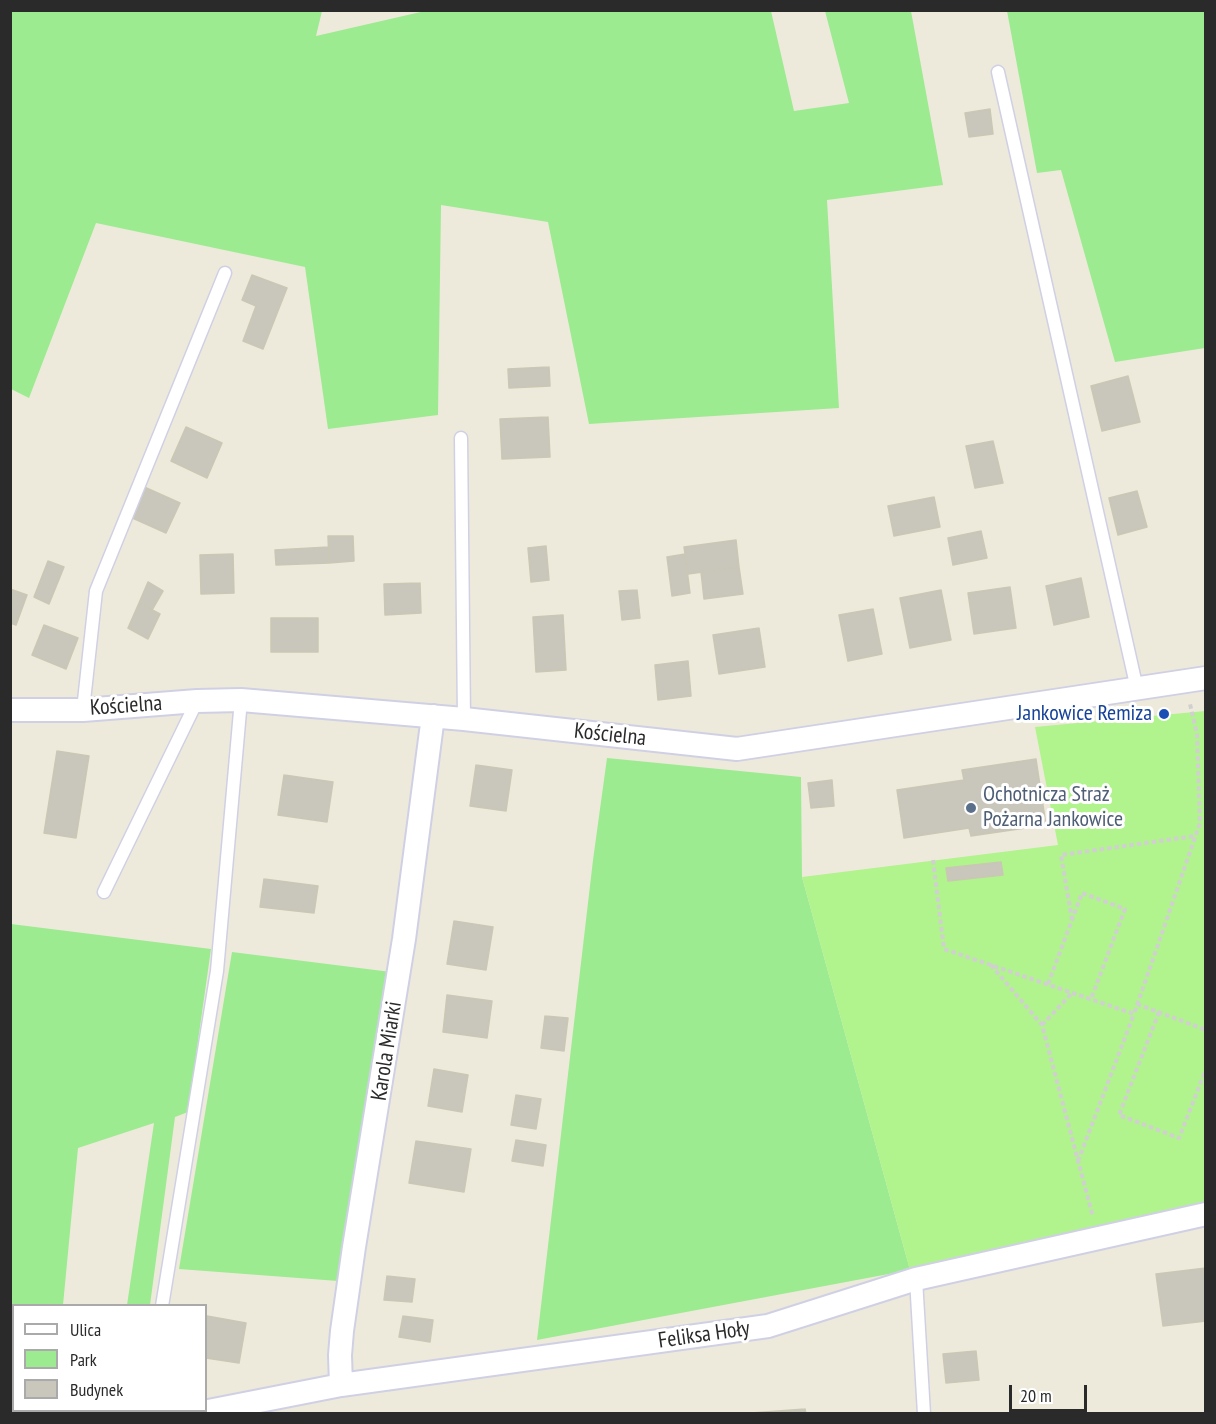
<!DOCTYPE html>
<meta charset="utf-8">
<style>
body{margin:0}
#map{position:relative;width:1216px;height:1424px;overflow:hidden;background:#eeeadb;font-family:"PT Sans Narrow",sans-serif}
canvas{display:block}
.frame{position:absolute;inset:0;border:12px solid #2a2a2a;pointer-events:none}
.legend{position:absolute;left:12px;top:1304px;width:195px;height:108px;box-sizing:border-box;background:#fff;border:2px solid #aaa;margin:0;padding:8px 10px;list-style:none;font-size:18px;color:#2a2a2a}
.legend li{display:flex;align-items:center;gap:12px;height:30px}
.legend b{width:30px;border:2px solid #aaa}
.scale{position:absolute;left:1009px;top:1385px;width:78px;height:27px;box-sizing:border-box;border:3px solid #2a2a2a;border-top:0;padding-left:8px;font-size:18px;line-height:21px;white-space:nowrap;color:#2a2a2a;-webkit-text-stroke:4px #fff;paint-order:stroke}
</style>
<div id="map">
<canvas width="1216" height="1424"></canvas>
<div class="frame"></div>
<ul class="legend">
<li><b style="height:8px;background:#fff"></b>Ulica</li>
<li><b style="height:16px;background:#9ceb91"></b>Park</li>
<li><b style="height:16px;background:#c9c6bb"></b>Budynek</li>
</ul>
<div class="scale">20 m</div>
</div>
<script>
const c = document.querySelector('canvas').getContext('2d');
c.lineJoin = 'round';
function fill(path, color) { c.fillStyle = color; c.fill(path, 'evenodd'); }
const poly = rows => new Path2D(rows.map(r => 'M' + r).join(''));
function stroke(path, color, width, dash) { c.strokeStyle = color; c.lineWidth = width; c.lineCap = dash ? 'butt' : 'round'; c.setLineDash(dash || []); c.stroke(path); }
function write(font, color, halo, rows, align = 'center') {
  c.font = font + ' "PT Sans Narrow",sans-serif'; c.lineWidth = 6; c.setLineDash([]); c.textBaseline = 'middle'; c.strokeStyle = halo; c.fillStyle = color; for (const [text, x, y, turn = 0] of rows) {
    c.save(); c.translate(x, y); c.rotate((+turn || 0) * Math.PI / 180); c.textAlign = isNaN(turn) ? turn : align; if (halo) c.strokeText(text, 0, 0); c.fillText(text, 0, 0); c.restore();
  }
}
fill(poly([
 [425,11,771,11,794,111,849,103,825,11,911,11,943,185,827,200,839,408,589,424,548,222,441,205,438,415,328,429,305,267,96,223,29,398,11,389,11,11,322,11,316,36],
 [1007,11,1205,11,1205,348,1115,362,1061,170,1037,173],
 [607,758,801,777,802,877,910,1270,537,1340,593,860],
 [11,924,211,949,188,1112,175,1117,150,1305,127,1305,154,1123,78,1148,63,1305,14,1306,14,1410,136,1411,133,1414,11,1414],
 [232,952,391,972,338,1281,179,1269]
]), '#9ceb91');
fill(poly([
 [1205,711,1205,1214,910,1270,802,877,1058,845,1035,727]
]), '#b1f38c');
const building = poly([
 [990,109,993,134,969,137,965,113,990,109],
 [252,275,287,288,263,349,243,341,256,306,242,300,252,275],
 [549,367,550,386,509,388,508,369,549,367],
 [1128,376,1140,422,1102,431,1091,386,1128,376],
 [548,417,550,457,502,459,500,419,548,417],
 [186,427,222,443,207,478,171,461,186,427],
 [993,441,1003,483,975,488,966,446,993,441],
 [142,486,180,503,166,533,128,516,142,486],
 [1137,491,1147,527,1118,535,1109,498,1137,491],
 [934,497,940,527,894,536,888,506,934,497],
 [981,531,987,558,953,565,948,538,981,531],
 [328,536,353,536,354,561,329,563,328,536],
 [736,540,739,567,688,574,684,547,736,540],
 [546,546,549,580,531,582,528,548,546,546],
 [329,547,329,563,276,565,275,550,329,547],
 [233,554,234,593,201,594,200,555,233,554],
 [685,554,690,593,672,596,667,557,685,554],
 [48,561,64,567,49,604,34,597,48,561],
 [739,567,743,594,704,599,701,572,739,567],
 [1081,578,1089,617,1054,625,1046,586,1081,578],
 [148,582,163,591,152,610,139,603,148,582],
 [420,583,421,613,385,615,384,584,420,583],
 [1010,587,1016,628,974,634,968,593,1010,587],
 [10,589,27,595,16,625,10,623,10,589],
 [637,590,640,618,622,620,619,591,637,590],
 [941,590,951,640,910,648,900,598,941,590],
 [139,603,160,614,148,639,128,628,139,603],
 [873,609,882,654,848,661,839,615,873,609],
 [563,615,566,670,536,672,533,617,563,615],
 [271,618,318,618,318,652,271,652,271,618],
 [44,625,78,638,66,669,32,655,44,625],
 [759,628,765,667,719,674,713,635,759,628],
 [688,661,691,696,658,700,655,665,688,661],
 [57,751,89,756,76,838,44,833,57,751],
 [1036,759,1046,825,971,836,969,828,904,838,897,790,964,780,962,770,1036,759],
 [476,765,512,770,506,811,470,806,476,765],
 [284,775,333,782,327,822,278,815,284,775],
 [832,780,834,806,811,808,808,783,832,780],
 [1001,862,1003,875,948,881,946,868,1001,862],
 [264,879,318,886,314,913,260,907,264,879],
 [454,921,493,927,486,970,447,964,454,921],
 [447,995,492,1001,487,1038,443,1032,447,995],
 [545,1016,568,1018,564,1051,541,1048,545,1016],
 [434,1069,468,1075,462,1112,428,1106,434,1069],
 [516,1095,541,1099,536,1129,511,1125,516,1095],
 [516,1140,546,1145,543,1166,512,1161,516,1140],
 [416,1141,471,1149,464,1192,409,1183,416,1141],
 [1206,1268,1206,1321,1163,1326,1156,1274,1206,1268],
 [387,1276,415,1279,412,1302,384,1300,387,1276],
 [207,1316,246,1323,239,1363,206,1358,207,1316],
 [403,1316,433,1320,430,1342,399,1337,403,1316],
 [976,1351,979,1380,946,1383,943,1354,976,1351],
 [805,1409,806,1414,751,1414,751,1413,805,1409]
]);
fill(building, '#c9c6bb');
stroke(building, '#cac7b4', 1.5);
const lane = poly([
 [998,72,1137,689],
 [461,438,464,719],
 [83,710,96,591,225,273],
 [104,892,197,701],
 [916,1279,924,1414],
 [162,1306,217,971,241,700],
 [145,1414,145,1410]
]);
const street = poly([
 [10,710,83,710,197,701,241,700,464,719,737,749,1206,678],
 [341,1385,340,1355,342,1331,354,1247,404,939,433,716],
 [193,1414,341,1385,768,1326,916,1279,1206,1214]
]);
stroke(lane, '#d0d0e5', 15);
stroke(street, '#d0d0e5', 26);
stroke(poly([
 [933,860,944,949,1134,1014,1200,823,1197,734,1190,704],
 [1072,920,1061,855,1195,836],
 [991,965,1042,1025,1093,1217],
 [1048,984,1082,893,1125,909,1091,999],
 [1137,1004,1206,1030],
 [1159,1012,1119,1115,1179,1138,1206,1069],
 [1042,1025,1072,993],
 [1078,1161,1134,1014]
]), '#d0d0d0', 4, [4.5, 3]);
stroke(lane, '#fff', 12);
stroke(street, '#fff', 22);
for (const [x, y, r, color] of [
 [1164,714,6,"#1a4fb4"],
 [971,808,6,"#5c6f8a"]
]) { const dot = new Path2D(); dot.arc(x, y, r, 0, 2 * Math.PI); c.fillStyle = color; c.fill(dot); stroke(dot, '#fff', 2); }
write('22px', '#2a2a2a', '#fff', [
 ["Kościelna",126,706,-4],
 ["Kościelna",610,735,6],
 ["Karola Miarki",387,1051,-81],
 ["Feliksa Hoły",704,1335,-8]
]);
write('22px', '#164399', '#fff', [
 ["Jankowice Remiza",1152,714]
], 'right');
write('22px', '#4e5e75', '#fff', [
 ["Ochotnicza Straż",983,795],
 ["Pożarna Jankowice",983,820]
], 'left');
</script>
